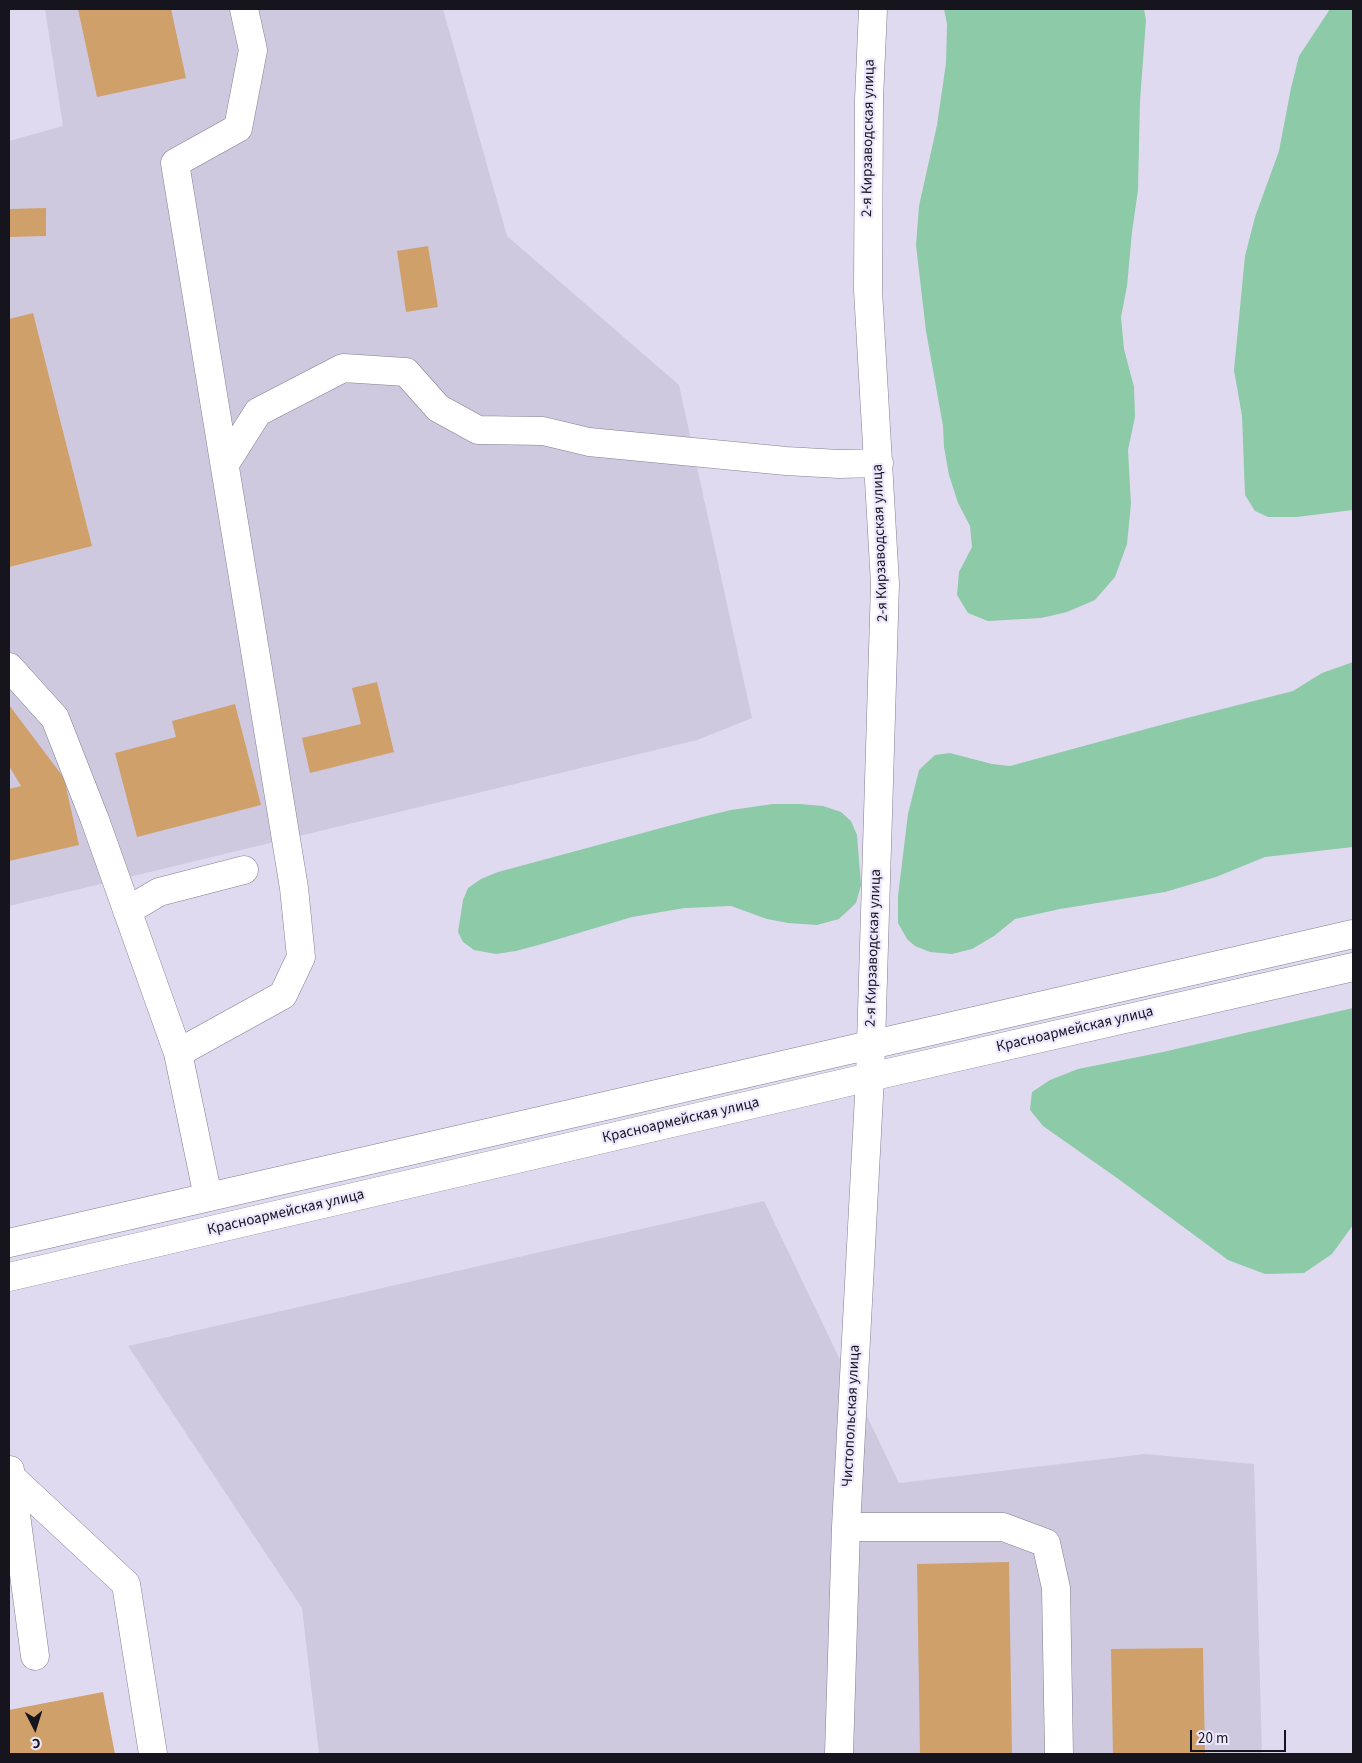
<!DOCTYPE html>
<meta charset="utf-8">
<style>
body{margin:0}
#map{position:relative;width:1362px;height:1763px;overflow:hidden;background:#e0daf0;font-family:"Source Sans 3",sans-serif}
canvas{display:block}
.frame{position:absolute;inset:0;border:10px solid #16141c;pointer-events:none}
.north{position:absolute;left:10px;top:1703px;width:50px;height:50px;-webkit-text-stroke:4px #ede7fe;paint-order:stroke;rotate:175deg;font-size:14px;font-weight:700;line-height:20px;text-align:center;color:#16141c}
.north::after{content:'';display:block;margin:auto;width:18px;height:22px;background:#16141c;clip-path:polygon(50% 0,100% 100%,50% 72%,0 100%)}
.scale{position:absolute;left:1190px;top:1730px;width:96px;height:22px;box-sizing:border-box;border:2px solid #16141c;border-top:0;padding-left:6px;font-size:15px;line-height:18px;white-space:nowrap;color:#16141c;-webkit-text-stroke:4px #ede7fe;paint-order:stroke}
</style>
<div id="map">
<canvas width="1362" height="1763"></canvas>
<div class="frame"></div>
<div class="north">С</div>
<div class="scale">20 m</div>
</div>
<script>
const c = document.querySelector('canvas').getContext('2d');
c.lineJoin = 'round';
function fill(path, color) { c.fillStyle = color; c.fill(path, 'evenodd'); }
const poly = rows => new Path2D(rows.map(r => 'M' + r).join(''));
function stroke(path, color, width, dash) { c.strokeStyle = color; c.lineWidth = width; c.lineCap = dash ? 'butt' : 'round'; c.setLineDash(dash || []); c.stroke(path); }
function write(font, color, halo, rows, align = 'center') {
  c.font = font + ' "Source Sans 3",sans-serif'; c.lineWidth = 4.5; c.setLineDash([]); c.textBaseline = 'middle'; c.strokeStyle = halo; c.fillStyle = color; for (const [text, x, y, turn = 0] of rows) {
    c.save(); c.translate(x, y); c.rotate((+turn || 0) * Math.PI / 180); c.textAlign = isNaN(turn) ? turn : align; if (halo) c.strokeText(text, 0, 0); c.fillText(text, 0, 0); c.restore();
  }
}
fill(poly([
 [45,9,443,9,507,236,679,385,752,718,697,740,9,906,9,141,63,126],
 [764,1201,899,1483,1145,1454,1254,1464,1262,1754,319,1754,302,1608,128,1346]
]), '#cec9de');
fill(poly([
 [944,9,1144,9,1146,20,1140,101,1138,190,1132,232,1127,286,1121,317,1124,349,1134,387,1135,417,1128,450,1131,504,1127,544,1115,577,1095,600,1067,612,1041,618,988,621,968,613,957,595,959,572,972,547,970,526,958,503,949,475,944,447,943,426,926,331,916,245,919,206,937,125,946,63,947,24],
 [1330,9,1353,9,1353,510,1297,517,1268,517,1255,511,1245,495,1242,416,1234,370,1245,256,1255,217,1279,151,1291,88,1299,56],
 [1353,662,1353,847,1265,857,1216,877,1165,892,1060,909,1015,919,994,936,972,949,952,954,930,952,915,946,907,939,898,923,898,896,908,814,919,770,935,755,950,753,992,764,1010,766,1183,719,1293,691,1322,673],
 [773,804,800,804,823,806,841,812,851,821,857,835,861,885,856,903,839,919,817,925,788,923,767,919,731,906,685,908,632,917,542,944,516,951,496,954,474,950,463,942,458,932,463,900,468,888,481,879,498,872,702,817,731,810],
 [1353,1008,1353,1225,1332,1254,1304,1273,1265,1274,1228,1260,1117,1178,1043,1126,1030,1110,1032,1092,1050,1080,1078,1069,1163,1052]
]), '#8dcaa8');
fill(poly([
 [78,9,171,9,186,78,97,97],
 [46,208,46,236,9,237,9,209],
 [428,246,438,307,406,312,397,251],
 [33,313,92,546,9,567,9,319],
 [377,682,394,752,310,773,302,738,361,724,352,688],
 [235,704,261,805,137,837,115,753,176,737,172,721],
 [9,705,64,778,79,845,9,861,9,789,21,786,9,766],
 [1009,1562,1012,1754,920,1754,917,1564],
 [1203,1648,1205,1754,1113,1754,1111,1649],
 [103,1692,115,1754,9,1754,9,1710]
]), '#d0a06b');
const minor = poly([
 [225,464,258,412,343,368,406,372,438,408,478,430,543,431,589,442,786,461,839,464,879,463],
 [9,667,55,718,95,820,178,1053,208,1197],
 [127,911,159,892,244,870],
 [178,1053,283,995,301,957,294,888,175,163,238,128,253,50,244,9],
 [10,1470,35,1656],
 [11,1477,126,1584,153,1754],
 [846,1527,1003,1527,1046,1543,1056,1588,1059,1754],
 [839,1754,846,1527,870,1077,885,584,868,290,869,99,873,9]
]);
const major = poly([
 [9,1243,1353,934],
 [9,1277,870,1077,1353,967]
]);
stroke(minor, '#837e92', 29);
stroke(major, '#837e92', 29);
stroke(minor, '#fff', 28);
stroke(major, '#fff', 28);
write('15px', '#16141c', '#ede7fe', [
 ["2-я Кирзаводская улица",869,138,-89],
 ["2-я Кирзаводская улица",881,543,-92],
 ["2-я Кирзаводская улица",874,948,-88],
 ["Красноармейская улица",1075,1030,-13],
 ["Красноармейская улица",681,1121,-13],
 ["Красноармейская улица",286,1213,-13],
 ["Чистопольская улица",852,1416,-87]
]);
</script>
